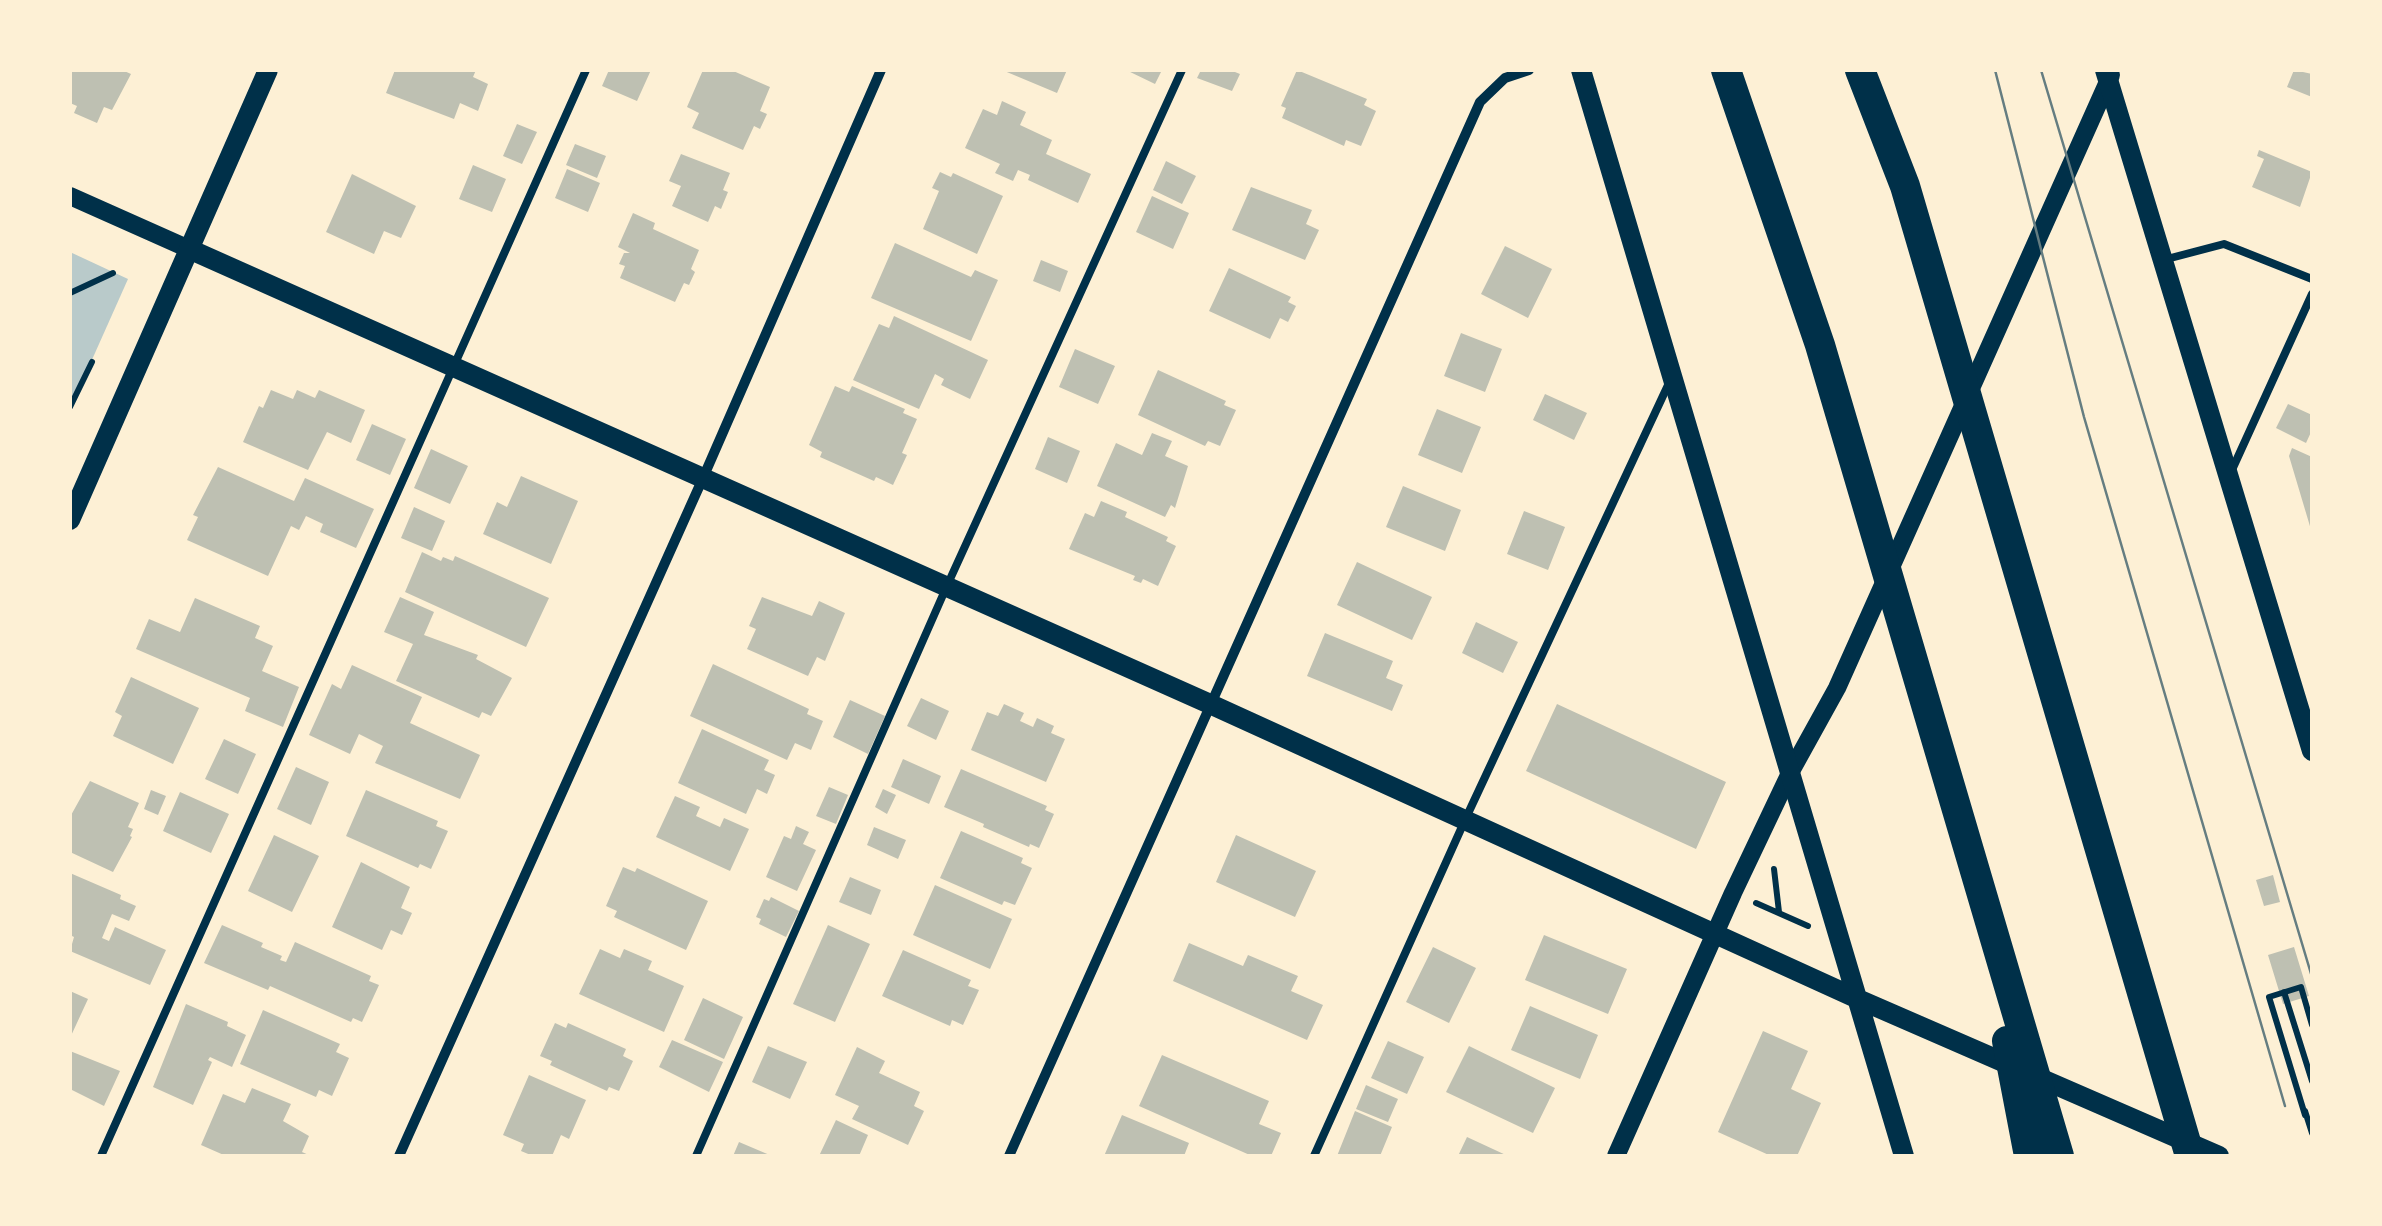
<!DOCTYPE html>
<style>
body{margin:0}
#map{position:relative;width:2382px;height:1226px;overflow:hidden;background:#fdf0d5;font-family:Raleway,sans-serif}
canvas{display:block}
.frame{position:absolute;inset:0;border:72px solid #fdf0d5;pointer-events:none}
</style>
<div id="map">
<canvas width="2382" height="1226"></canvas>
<div class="frame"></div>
</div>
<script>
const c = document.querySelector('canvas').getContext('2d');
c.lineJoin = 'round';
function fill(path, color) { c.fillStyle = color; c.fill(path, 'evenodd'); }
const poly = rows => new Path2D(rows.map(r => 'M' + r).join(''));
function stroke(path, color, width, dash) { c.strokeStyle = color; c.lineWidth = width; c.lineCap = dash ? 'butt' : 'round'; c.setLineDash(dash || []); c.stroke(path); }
fill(poly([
 [70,252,128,279,70,409]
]), '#b9caca');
fill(poly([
 [70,70,122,70,131,74,112,110,104,107,97,123,74,113,77,106,70,103],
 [395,70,476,70,473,77,488,84,478,111,460,103,454,119,386,93],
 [609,70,651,70,637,101,602,86],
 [703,70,731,70,770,87,760,111,767,114,760,129,754,126,743,150,692,128,699,113,687,107],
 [1002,70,1067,70,1057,93],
 [1126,70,1162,70,1155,84],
 [1201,70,1230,70,1240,74,1232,91,1197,78],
 [1297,70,1367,99,1364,105,1376,111,1361,146,1346,140,1344,146,1282,118,1286,108,1281,106],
 [2294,70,2312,74,2312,97,2287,87],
 [1002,101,1026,112,1020,125,1052,140,1046,154,1091,174,1078,203,1028,180,1030,175,1018,170,1013,181,995,173,1000,164,965,148,983,109,997,115],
 [517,124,537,132,522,164,503,156],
 [575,144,606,156,597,178,566,165],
 [2259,150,2312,172,2300,207,2252,187,2264,159,2257,156],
 [681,154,730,173,723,190,728,192,721,209,715,206,708,222,672,206,681,186,669,181],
 [1166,161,1196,176,1182,204,1153,190],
 [473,165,506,179,492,212,459,199],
 [567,169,600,183,588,212,555,198],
 [940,172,951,177,953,173,1003,196,977,254,923,229,939,191,932,188],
 [352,174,416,206,401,238,384,231,374,254,326,232],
 [1251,187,1312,210,1306,224,1319,230,1305,260,1232,230],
 [1152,196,1189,213,1173,249,1136,232],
 [633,213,655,223,653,229,699,250,691,269,695,272,689,285,684,283,675,302,620,278,625,266,619,264,624,253,630,253,618,247],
 [895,243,971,277,975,270,998,280,971,341,871,298],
 [1505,246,1552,269,1528,318,1481,294],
 [1041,260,1068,271,1060,292,1033,281],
 [1229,268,1291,297,1288,302,1296,306,1288,322,1280,318,1270,339,1209,311],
 [894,316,988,360,970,399,941,385,944,379,935,374,919,409,853,380,879,324,889,328],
 [1461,333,1502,349,1485,392,1444,376],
 [1075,349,1115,366,1098,404,1059,387],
 [1158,370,1226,401,1224,405,1236,410,1220,446,1208,441,1205,446,1138,415],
 [835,386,849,392,852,386,905,409,903,413,917,419,902,453,907,455,893,485,876,477,874,481,820,457,822,452,809,445],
 [271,390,293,399,297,390,315,398,319,390,365,410,351,443,327,432,308,470,243,442,259,406,263,408],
 [1545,394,1587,413,1574,440,1533,420],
 [2288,404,2312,415,2312,430,2306,443,2276,428],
 [1437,409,1481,427,1462,473,1418,455],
 [372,424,406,439,390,475,356,460],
 [1152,433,1172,441,1165,456,1188,466,1175,508,1171,505,1165,517,1097,486,1116,443,1142,455],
 [1048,437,1080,451,1067,483,1035,469],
 [2292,448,2312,457,2312,533,2289,456],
 [431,449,468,466,450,504,414,488],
 [218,467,294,501,305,478,374,509,356,548,320,532,323,524,306,516,299,530,291,526,268,576,187,540,198,517,193,515],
 [521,476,578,501,551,564,483,534,497,502,507,507],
 [1403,486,1461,510,1445,551,1386,527],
 [1101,501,1127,512,1125,517,1168,537,1166,541,1176,546,1158,586,1143,579,1141,583,1133,580,1135,576,1069,549,1085,513,1094,517],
 [414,507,445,521,432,551,401,538],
 [1524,511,1565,527,1548,570,1507,554],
 [422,552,441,561,443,557,453,561,455,556,549,598,526,647,405,592],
 [1357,562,1432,597,1412,640,1337,605],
 [400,597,434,612,424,635,478,655,476,659,512,678,491,716,482,712,479,718,396,681,413,644,384,632],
 [762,597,812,616,819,601,845,613,825,661,817,657,808,676,747,649,756,629,749,626],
 [195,598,260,626,255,638,273,646,262,671,299,687,283,727,245,711,250,698,136,649,149,619,180,632],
 [1476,622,1518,642,1503,673,1462,653],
 [1325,633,1393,661,1386,678,1403,685,1392,711,1307,676],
 [713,664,809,709,807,714,823,721,811,750,795,743,787,760,690,716],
 [352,665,422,697,410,723,480,755,460,799,375,763,383,746,359,734,350,754,309,735,332,684,341,689],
 [131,677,199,708,173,764,113,736,122,716,115,712],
 [921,698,949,711,936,740,907,726],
 [850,700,885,716,868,754,833,737],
 [1004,704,1024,713,1020,721,1033,727,1037,718,1054,726,1051,733,1065,739,1046,782,971,750,987,712,998,716],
 [1557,704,1726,782,1696,849,1526,771],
 [702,729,769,760,764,770,775,775,767,794,757,789,746,814,678,783],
 [224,739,256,754,238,794,205,779],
 [903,759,941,776,929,804,891,787],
 [296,767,329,782,311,825,277,809],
 [961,769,1047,806,1045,810,1054,814,1039,848,1030,844,1029,847,983,827,984,824,944,807],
 [90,781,139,803,128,827,133,829,130,836,132,837,113,872,70,852,70,817],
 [829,787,848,795,836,824,816,816],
 [883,789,896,795,887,814,875,807],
 [151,790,166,796,158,815,144,809],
 [366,790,438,821,436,826,448,831,431,869,420,864,418,868,346,836],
 [180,792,229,814,211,853,163,831],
 [675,796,700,807,696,816,720,827,724,818,749,829,730,871,656,837],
 [796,826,809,832,803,844,816,850,797,891,766,877,784,836,791,839],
 [874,827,906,840,898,859,867,845],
 [961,831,1023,858,1021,863,1032,868,1015,905,1004,901,1002,905,940,878],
 [274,835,319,856,292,912,248,891],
 [1236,835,1316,871,1295,917,1216,882],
 [361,862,410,887,401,908,412,913,402,935,391,930,382,950,332,927],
 [623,867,635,872,637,868,708,901,686,950,614,917,617,911,606,906],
 [70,873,121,895,120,899,136,906,129,921,112,914,102,938,109,941,115,927,166,950,150,985,70,951,74,937,70,935],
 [2273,875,2280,902,2264,906,2256,880],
 [850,877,881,890,871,915,839,902],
 [935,885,1012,919,990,969,913,935],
 [771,897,799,911,786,937,759,924,761,919,756,917,764,899,769,901],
 [222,925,263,943,261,947,282,956,280,960,286,962,295,942,371,976,369,981,379,985,362,1022,353,1018,351,1022,270,986,268,990,204,963],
 [828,925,870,944,835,1022,793,1004],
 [1544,935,1627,969,1608,1014,1525,980],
 [1189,943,1243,966,1248,955,1298,976,1291,991,1323,1005,1307,1040,1173,981],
 [1433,947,1476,968,1449,1023,1406,1002],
 [2294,947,2309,996,2283,1004,2268,955],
 [600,949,620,958,624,949,652,961,648,970,684,986,664,1032,579,994],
 [903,950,971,980,968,986,979,990,963,1025,952,1020,950,1026,882,996],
 [70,991,88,999,70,1038],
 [703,998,743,1017,724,1059,684,1040],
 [186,1004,228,1022,227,1026,246,1035,232,1067,210,1057,208,1060,212,1062,193,1105,153,1087],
 [1530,1006,1598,1035,1580,1079,1511,1050],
 [263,1010,340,1044,336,1052,349,1058,332,1096,319,1090,316,1097,240,1064],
 [555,1023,566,1028,568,1023,626,1049,623,1056,633,1061,619,1091,609,1087,607,1091,550,1065,552,1061,540,1056],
 [1763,1031,1808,1051,1791,1089,1821,1103,1797,1156,1771,1156,1718,1132],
 [672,1040,723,1062,709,1092,659,1067],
 [1388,1041,1424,1057,1407,1094,1371,1078],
 [768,1046,807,1062,790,1099,752,1082],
 [1469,1046,1555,1088,1533,1133,1446,1092],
 [857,1047,885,1061,879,1073,920,1092,914,1106,924,1111,908,1145,852,1119,859,1106,835,1095],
 [70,1051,120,1071,104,1106,70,1089],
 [1162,1055,1269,1101,1259,1124,1281,1133,1271,1156,1252,1156,1139,1106],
 [529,1075,586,1100,569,1139,561,1135,552,1156,533,1156,521,1151,524,1144,503,1135],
 [1366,1085,1398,1099,1388,1122,1356,1109],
 [252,1088,291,1104,283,1121,309,1136,302,1152,311,1156,226,1156,201,1145,223,1094,245,1103],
 [1355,1111,1392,1127,1380,1156,1337,1156],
 [1122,1115,1189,1143,1184,1156,1104,1156],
 [836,1120,868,1135,859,1156,819,1156],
 [1467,1137,1508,1156,1458,1156],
 [739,1142,772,1156,733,1156]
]), '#bec0b2');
stroke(poly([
 [70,293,113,273],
 [70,407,92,362],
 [1774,869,1779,912],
 [1756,903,1808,926],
 [2284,992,2312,1081],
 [2305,1111,2312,1133],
 [2305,1115,2269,997,2301,987,2312,1025]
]), '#003049', 6);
stroke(poly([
 [2163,260,2224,244,2312,279],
 [2231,472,2312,294],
 [101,1156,586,70],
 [696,1156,946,588,1182,70],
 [1314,1156,1465,820,1669,383]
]), '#003049', 8);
stroke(poly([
 [399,1156,703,478,881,70],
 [1009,1156,1480,102,1505,78,1529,70]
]), '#003049', 10);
stroke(poly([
 [70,196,189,249],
 [1616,1156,1733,893,1790,773,1837,688,2111,75]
]), '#003049', 18);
stroke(poly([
 [1581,70,1904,1156],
 [2105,70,2312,751],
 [189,249,1210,704,1858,999,2219,1156],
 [70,520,268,70]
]), '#003049', 20);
stroke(poly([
 [1726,70,1820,345,2059,1156],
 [1860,70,1905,186,2190,1156],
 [2007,1041,2029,1156]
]), '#003049', 30);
stroke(poly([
 [1995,70,2084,417,2285,1106],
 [2041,70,2312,977]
]), '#657d81', 2.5);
</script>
